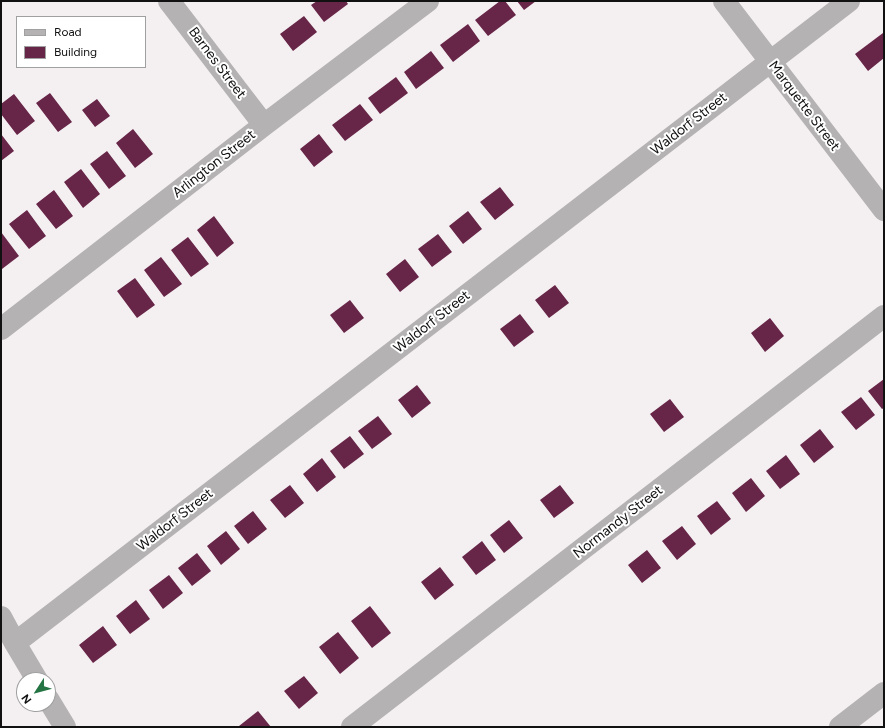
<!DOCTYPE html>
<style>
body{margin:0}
#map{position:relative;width:885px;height:728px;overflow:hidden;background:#f4eff1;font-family:Figtree,sans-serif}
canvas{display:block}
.frame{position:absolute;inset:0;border:2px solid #121111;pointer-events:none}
.legend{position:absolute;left:16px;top:16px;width:130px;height:52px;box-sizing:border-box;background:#fff;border:1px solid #a0a0a0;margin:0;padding:5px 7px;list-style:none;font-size:12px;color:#121111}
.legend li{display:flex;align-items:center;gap:8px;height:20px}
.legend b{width:20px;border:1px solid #a0a0a0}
.north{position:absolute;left:16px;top:672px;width:40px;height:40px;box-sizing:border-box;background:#fff;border:1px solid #a0a0a0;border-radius:50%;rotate:234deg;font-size:11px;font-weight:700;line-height:16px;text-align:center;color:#121111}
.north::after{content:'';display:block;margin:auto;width:14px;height:18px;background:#257444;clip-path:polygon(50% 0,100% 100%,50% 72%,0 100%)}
</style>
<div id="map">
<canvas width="885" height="728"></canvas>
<div class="frame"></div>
<ul class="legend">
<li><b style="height:5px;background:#b4b2b3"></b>Road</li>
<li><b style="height:11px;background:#672548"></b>Building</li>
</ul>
<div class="north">N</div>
</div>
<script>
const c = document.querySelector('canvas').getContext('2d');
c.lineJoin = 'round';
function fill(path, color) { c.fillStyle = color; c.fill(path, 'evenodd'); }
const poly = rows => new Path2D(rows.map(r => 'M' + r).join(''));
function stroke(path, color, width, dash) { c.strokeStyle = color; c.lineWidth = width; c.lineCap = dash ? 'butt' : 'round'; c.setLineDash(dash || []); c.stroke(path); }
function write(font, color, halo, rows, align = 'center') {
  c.font = font + ' Figtree,sans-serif'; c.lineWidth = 4; c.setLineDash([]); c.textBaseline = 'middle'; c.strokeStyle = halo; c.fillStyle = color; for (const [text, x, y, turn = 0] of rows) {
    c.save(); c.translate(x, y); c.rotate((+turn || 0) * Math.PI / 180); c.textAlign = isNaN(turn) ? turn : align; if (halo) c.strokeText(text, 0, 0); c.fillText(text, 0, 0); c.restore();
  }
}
fill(poly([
 [317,1,346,1,348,4,324,22,311,5],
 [500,1,505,1,516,15,488,36,475,20],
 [517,1,536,1,524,10],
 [304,16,317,32,293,51,280,34],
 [468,24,480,41,453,62,440,45],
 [883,33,884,34,884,58,868,71,855,54],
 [431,51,444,68,416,89,404,72],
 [396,77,408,93,380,114,368,98],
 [50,93,72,122,58,132,36,103],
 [14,94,35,121,17,135,1,114,1,104],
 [97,99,110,116,95,127,82,110],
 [360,104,373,120,345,141,332,125],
 [133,129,153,154,135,168,116,143],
 [1,134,14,151,1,161],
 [319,134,333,152,314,167,300,149],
 [107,151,126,176,109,189,90,164],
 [81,169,100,194,83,208,64,182],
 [500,187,514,205,495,220,480,202],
 [54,190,73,216,56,229,36,204],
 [27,210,46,236,29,249,9,224],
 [468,211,482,229,463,244,449,226],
 [214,216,234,243,217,257,197,230],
 [1,232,19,256,2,269,1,268],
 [438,234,452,252,432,267,418,249],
 [188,237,209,264,191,277,171,250],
 [161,257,182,284,164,297,144,270],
 [405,259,419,277,400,292,386,274],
 [135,278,155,305,137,318,117,291],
 [555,285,569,303,549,318,535,300],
 [350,300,364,318,344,333,330,315],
 [520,314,534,332,514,347,500,329],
 [770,318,784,336,765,352,751,333],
 [884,379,884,408,882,409,868,391],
 [417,385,431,403,412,418,398,400],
 [861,397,875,415,856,430,841,412],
 [670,399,684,417,664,432,650,414],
 [378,416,392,434,372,449,358,431],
 [820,429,834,447,814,463,800,445],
 [350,436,364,454,344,469,330,451],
 [786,455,800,474,780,489,766,471],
 [322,458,336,477,317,492,303,474],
 [751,478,765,496,746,512,732,493],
 [290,485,304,503,285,518,270,500],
 [560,485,574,503,554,518,540,500],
 [717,501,731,519,711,535,697,516],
 [253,511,267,529,248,544,234,526],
 [509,520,523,538,504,553,490,535],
 [682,526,696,544,677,560,662,541],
 [226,531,240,549,221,565,207,546],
 [482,541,496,560,476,575,462,557],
 [647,550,661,568,642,583,628,565],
 [197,553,211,571,192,586,178,568],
 [440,567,454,585,435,600,421,582],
 [169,575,183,593,163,609,149,590],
 [136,600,150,619,130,634,116,616],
 [370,606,391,633,372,648,351,621],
 [103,626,117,645,93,663,79,645],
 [338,632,359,658,340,674,319,647],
 [304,676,318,693,299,709,284,691],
 [258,711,271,727,240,727,239,726]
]), '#672548');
stroke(poly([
 [169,1,264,125],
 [724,1,884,210],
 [1,329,264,125,428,1],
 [1,617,15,643,37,680],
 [15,643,849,1],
 [48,699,65,727],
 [352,727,884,316],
 [840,727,884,693]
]), '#b4b2b3', 22);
write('14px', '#121111', '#fff', [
 ["Barnes Street",217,63,53],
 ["Marquette Street",804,106,53],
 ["Waldorf Street",689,124,-38],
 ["Arlington Street",214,164,-38],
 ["Waldorf Street",432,322,-38],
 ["Waldorf Street",175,520,-38],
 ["Normandy Street",618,522,-38]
]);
</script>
